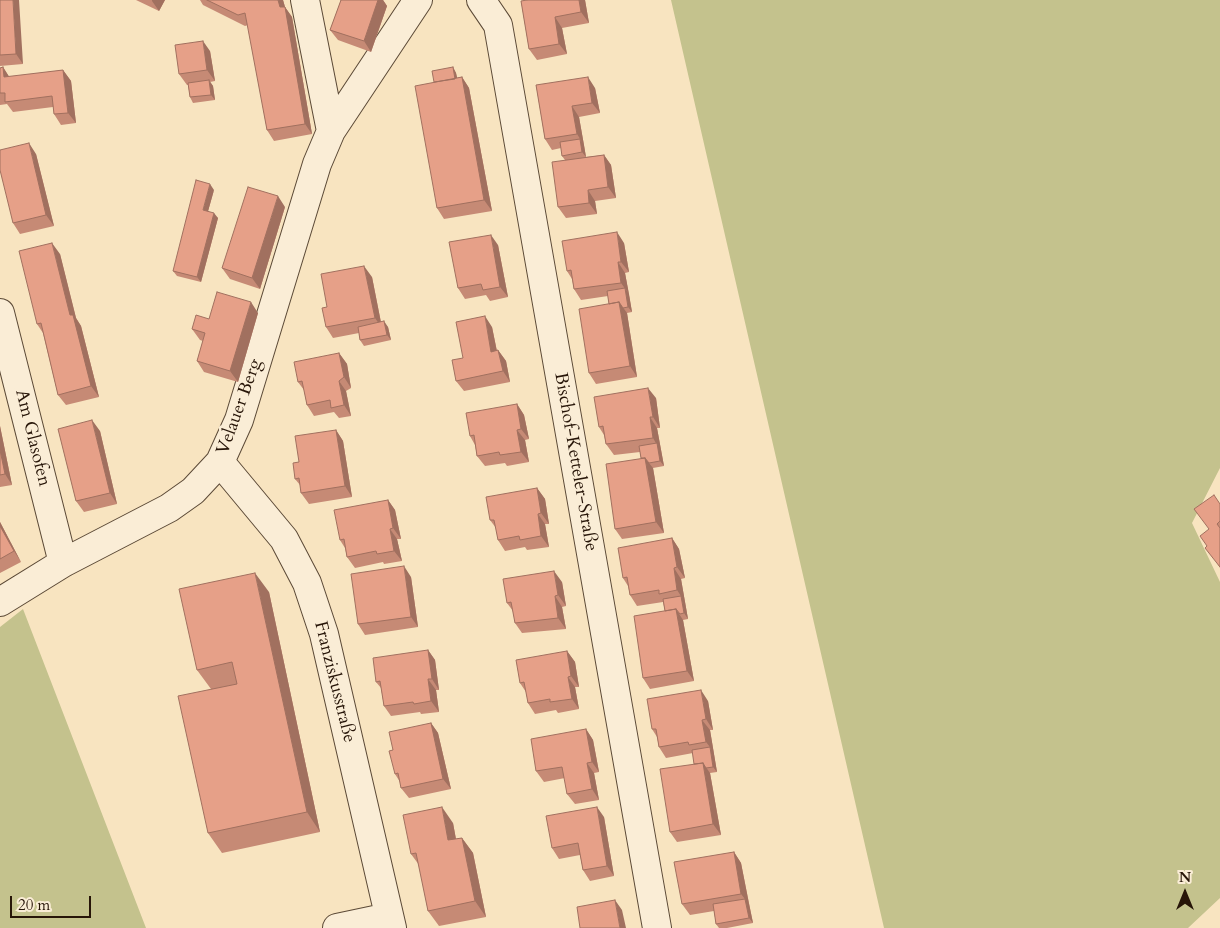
<!DOCTYPE html>
<meta charset="utf-8">
<style>
body{margin:0}
#map{position:relative;width:1220px;height:928px;overflow:hidden;background:#f8e4c0;font-family:Cardo,serif}
canvas{display:block}
.north{position:absolute;left:1160px;top:868px;width:50px;height:50px;-webkit-text-stroke:4px #faedd6;paint-order:stroke;rotate:0deg;font-size:14px;font-weight:700;line-height:20px;text-align:center;color:#271508}
.north::after{content:'';display:block;margin:auto;width:18px;height:22px;background:#271508;clip-path:polygon(50% 0,100% 100%,50% 72%,0 100%)}
.scale{position:absolute;left:10px;top:896px;width:81px;height:22px;box-sizing:border-box;border:2px solid #271508;border-top:0;padding-left:6px;font-size:15px;line-height:18px;white-space:nowrap;color:#271508;-webkit-text-stroke:4px #faedd6;paint-order:stroke}
</style>
<div id="map">
<canvas width="1220" height="928"></canvas>
<div class="north">N</div>
<div class="scale">20 m</div>
</div>
<script>
const c = document.querySelector('canvas').getContext('2d');
c.lineJoin = 'round';
function fill(path, color) { c.fillStyle = color; c.fill(path, 'evenodd'); }
const poly = rows => new Path2D(rows.map(r => 'M' + r).join(''));
function stroke(path, color, width, dash) { c.strokeStyle = color; c.lineWidth = width; c.lineCap = dash ? 'butt' : 'round'; c.setLineDash(dash || []); c.stroke(path); }
function write(font, color, halo, rows, align = 'center') {
  c.font = font + ' Cardo,serif'; c.lineWidth = 5; c.setLineDash([]); c.textBaseline = 'middle'; c.strokeStyle = halo; c.fillStyle = color; for (const [text, x, y, turn = 0] of rows) {
    c.save(); c.translate(x, y); c.rotate((+turn || 0) * Math.PI / 180); c.textAlign = isNaN(turn) ? turn : align; if (halo) c.strokeText(text, 0, 0); c.fillText(text, 0, 0); c.restore();
  }
}
fill(poly([
 [671,0,1220,0,1220,468,1192,523,1220,582,1220,898,1188,928,884,928],
 [23,609,146,928,0,928,0,627]
]), '#c4c28d');
const minor = poly([
 [305,0,331,131],
 [481,0,498,25,657,928],
 [0,313,63,563],
 [220,462,284,539,307,583,324,634,392,928],
 [0,602,63,563,169,508,193,491,220,462,239,420,317,164,331,131,418,0],
 [337,928,389,917]
]);
stroke(minor, '#5b4936', 30);
stroke(minor, '#faedd6', 28);
fill(poly([
 [0,0,23,64,0,66],
 [136,0,165,0,159,11],
 [200,0,283,0,285,7,292,17,312,134,274,141,267,130,248,25,245,26,203,5],
 [341,0,383,0,387,6,371,52,338,40,330,30],
 [585,0,589,23,562,28,567,54,537,60,529,49,521,1],
 [210,51,215,81,210,82,213,86,215,100,193,103,190,97,188,85,187,85,179,74],
 [3,67,9,77,63,70,71,81,76,123,61,125,54,114,53,107,13,112,7,104,0,105,0,68],
 [453,67,456,73,457,78,462,77,469,88,492,211,444,219,437,208,434,82],
 [536,85,595,88,600,113,579,117,586,157,604,155,611,165,616,198,595,201,597,214,566,218,558,207,565,160,562,156,561,148,552,150,545,139],
 [36,154,54,226,20,234,13,223],
 [214,190,208,211,218,218,201,282,177,276,173,271],
 [285,207,260,289,230,279,222,268],
 [624,243,629,272,625,273,632,312,627,313,637,377,596,384,589,373,609,304,608,296,581,300,574,289,572,279,567,271],
 [498,245,508,297,490,301,486,295,465,299,458,288],
 [60,254,76,318,81,326,99,397,66,405,58,395,43,333,37,324],
 [372,277,381,322,388,327,391,340,364,346,360,340,359,333,333,338,326,327,327,307],
 [258,313,238,382,204,372,197,361,203,341,200,340,192,329,209,319],
 [492,327,497,351,498,350,506,361,510,382,464,391,456,381,463,358],
 [339,353,347,364,351,388,346,391,351,416,339,418,334,412,314,416,307,405,304,390,298,382],
 [656,398,660,428,657,428,664,466,653,468,664,533,622,539,615,529,641,458,640,452,614,455,606,444,604,435,599,427],
 [517,404,524,415,529,439,525,440,529,462,507,466,505,463,485,466,477,456,475,445,470,436],
 [0,426,12,485,0,487],
 [336,430,343,441,352,497,309,504,301,493,300,485,295,479,299,462],
 [100,431,117,504,84,512,76,501],
 [537,488,545,499,549,524,545,524,549,547,527,550,525,547,505,551,498,540,496,528,490,520],
 [388,500,395,510,401,539,397,539,402,561,384,564,383,562,355,568,347,557,345,548,340,540],
 [1220,504,1220,568,1207,546],
 [0,522,21,562,0,573],
 [672,538,679,549,685,578,681,579,688,619,683,620,694,681,650,689,643,678,665,611,663,602,637,606,630,595,628,586,623,578],
 [411,577,418,627,365,635,358,624],
 [562,582,566,606,562,607,566,629,522,633,515,623,513,611,507,603],
 [269,592,320,832,222,853,208,833,211,689,197,670],
 [428,650,435,660,439,690,436,690,439,712,421,714,420,712,391,716,384,706,381,688,376,682],
 [567,651,575,662,579,687,575,687,579,709,558,713,556,710,535,714,528,703,526,692,520,683],
 [708,701,713,730,710,730,717,772,710,773,721,835,677,842,670,832,694,764,693,753,666,758,659,747,657,737,652,729],
 [431,723,438,733,451,789,409,798,401,788,400,782,395,774,393,750],
 [586,729,593,740,599,772,594,773,599,800,575,804,567,794,565,778,544,782,536,771],
 [604,817,614,876,590,881,583,870,580,855,559,859,552,848],
 [453,823,456,839,462,838,473,853,486,917,439,926,428,911,419,865,411,854],
 [734,852,741,863,753,923,727,928,719,928,716,924,714,911,690,915,682,904]
]), '#c68a75');
fill(poly([
 [13,0,19,0,23,64,16,54],
 [152,0,165,0,159,11,152,1],
 [278,0,283,0,285,7,292,17,312,134,305,124],
 [378,0,383,0,387,6,371,52,364,41],
 [579,0,585,0,589,23,581,12],
 [555,17,562,28,567,54,559,44],
 [203,41,210,51,215,81,207,70],
 [3,67,10,78,4,77],
 [453,67,456,73,460,90,456,84],
 [63,70,71,81,76,123,68,113],
 [462,77,469,88,492,211,484,200],
 [588,77,595,88,600,113,592,103],
 [209,80,213,86,215,100,211,95],
 [572,106,579,117,584,145,577,134],
 [580,139,584,145,586,157,582,152],
 [29,143,36,154,54,226,46,215],
 [604,155,611,165,616,198,608,187],
 [210,184,214,190,207,215,203,210],
 [588,190,595,201,597,214,589,203],
 [278,196,285,207,260,289,252,278],
 [214,213,218,218,201,282,197,277],
 [617,232,624,243,629,272,621,262],
 [491,235,498,245,508,297,500,287],
 [52,243,60,254,76,318,81,326,99,397,91,386,70,315],
 [618,262,625,273,629,294,621,283],
 [364,266,372,277,382,328,375,318],
 [625,288,629,294,632,312,628,307],
 [251,302,258,313,238,382,230,371],
 [619,302,627,313,637,377,630,366],
 [485,316,492,327,499,362,491,352],
 [384,321,388,327,391,340,387,335],
 [498,350,506,361,510,382,503,371],
 [339,353,347,364,351,388,344,377],
 [339,381,346,391,351,416,344,405],
 [648,388,656,398,660,428,653,417],
 [517,404,524,415,529,439,521,429],
 [650,417,657,428,664,466,660,461,657,445,653,438],
 [92,420,100,431,117,504,110,493],
 [0,426,12,485,5,474,0,450],
 [336,430,343,441,352,497,345,486],
 [517,430,525,440,529,462,521,452],
 [645,458,653,468,664,533,656,522],
 [537,488,545,499,549,524,541,513],
 [388,500,395,510,401,539,393,528],
 [538,514,545,524,549,547,541,536],
 [0,522,21,562,14,551,0,526],
 [390,529,397,539,402,561,394,551],
 [672,538,679,549,685,578,677,567],
 [404,566,411,577,418,627,411,617],
 [674,568,681,579,688,619,684,613,681,596,677,590],
 [554,571,562,582,566,606,558,595],
 [255,573,269,592,320,832,307,812],
 [555,596,562,607,566,629,558,618],
 [676,609,683,620,694,681,687,671],
 [428,650,435,660,439,690,432,679],
 [567,651,575,662,579,687,571,676],
 [568,677,575,687,579,709,572,699],
 [428,679,436,690,439,712,431,701],
 [701,690,708,701,713,730,706,719],
 [702,720,710,730,717,772,713,767,710,747,706,742],
 [431,723,438,733,451,789,443,779],
 [586,729,593,740,599,772,592,762],
 [587,763,594,773,599,800,592,789],
 [703,763,710,773,721,835,713,824],
 [442,807,453,823,459,856,448,840],
 [597,807,604,817,614,876,607,866],
 [462,838,473,853,486,917,475,901],
 [734,852,741,863,749,904,741,894],
 [745,899,749,904,753,923,749,918],
 [615,900,622,910,626,928,620,928]
]), '#a1705f');
const building = poly([
 [0,0,13,0,16,54,0,55,0,0],
 [207,0,278,0,280,7,285,7,305,124,267,130,245,13,238,15,207,0],
 [341,0,378,0,364,41,330,30,341,0],
 [527,0,579,0,581,12,555,17,559,44,529,49,521,1,527,0],
 [203,41,207,70,179,74,175,45,203,41],
 [3,67,4,77,63,70,68,113,54,114,52,96,5,102,5,93,0,93,0,68,3,67],
 [453,67,455,79,434,82,432,71,453,67],
 [462,77,484,200,437,208,415,86,462,77],
 [588,77,592,103,572,106,577,134,545,139,536,85,588,77],
 [209,80,211,95,190,97,188,83,209,80],
 [580,139,582,152,562,156,560,142,580,139],
 [29,143,46,215,13,223,0,170,0,150,29,143],
 [604,155,608,187,588,190,589,203,558,207,552,162,604,155],
 [196,180,210,184,203,210,214,213,197,277,173,271,196,180],
 [248,187,278,196,252,278,222,268,248,187],
 [617,232,621,262,618,262,621,283,574,289,571,270,567,271,562,241,617,232],
 [491,235,500,287,483,290,481,284,458,288,449,242,491,235],
 [52,243,70,315,73,315,91,386,58,395,41,323,37,324,19,251,52,243],
 [364,266,375,318,326,327,322,308,327,307,321,274,364,266],
 [625,288,628,307,623,308,619,302,609,304,607,291,625,288],
 [217,292,251,302,230,371,197,361,205,333,192,329,196,315,209,319,217,292],
 [619,302,630,366,589,373,579,309,619,302],
 [485,316,491,352,498,350,503,371,456,381,452,360,463,358,456,322,485,316],
 [384,321,387,335,360,340,358,327,384,321],
 [339,353,344,377,339,381,344,405,331,408,330,400,307,405,302,381,298,382,294,362,339,353],
 [648,388,653,417,650,417,653,438,606,444,603,426,599,427,594,397,648,388],
 [517,404,521,429,517,430,521,452,500,455,499,452,477,456,474,435,470,436,466,413,517,404],
 [92,420,110,493,76,501,58,429,92,420],
 [336,430,345,486,301,493,299,478,295,479,293,463,299,462,295,436,336,430],
 [657,443,660,461,649,463,645,458,641,458,639,446,657,443],
 [0,450,5,474,0,475,0,450],
 [645,458,656,522,615,529,606,464,645,458],
 [537,488,541,513,538,514,541,536,520,540,519,536,498,540,494,520,490,520,486,497,537,488],
 [1214,495,1220,504,1220,521,1217,524,1220,528,1220,567,1205,548,1207,546,1200,536,1209,529,1194,509,1214,495],
 [388,500,393,528,390,529,394,551,377,554,376,551,347,557,344,539,340,540,334,510,388,500],
 [0,526,14,551,0,559,0,526],
 [672,538,677,567,674,568,677,590,659,594,659,590,630,595,627,577,623,578,618,548,672,538],
 [404,566,411,617,358,624,351,574,404,566],
 [554,571,558,595,555,596,558,618,515,623,511,602,507,603,503,579,554,571],
 [255,573,307,812,208,833,178,696,237,684,232,662,197,670,179,589,255,573],
 [681,596,684,613,680,614,676,609,665,611,663,599,681,596],
 [676,609,687,671,643,678,634,616,676,609],
 [428,650,432,679,428,679,431,701,414,704,413,702,384,706,380,681,376,682,373,658,428,650],
 [567,651,571,676,568,677,572,699,550,702,550,699,528,703,524,682,520,683,516,660,567,651],
 [701,690,706,719,702,720,706,742,689,745,688,742,659,747,656,729,652,729,647,699,701,690],
 [431,723,443,779,401,788,398,773,395,774,389,751,393,750,389,732,431,723],
 [586,729,592,762,587,763,592,789,567,794,562,767,536,771,531,739,586,729],
 [710,747,713,767,706,768,703,763,694,764,692,750,710,747],
 [703,763,713,824,670,832,660,769,703,763],
 [442,807,448,840,462,838,475,901,428,911,416,853,411,854,403,815,442,807],
 [597,807,607,866,583,870,578,843,552,848,546,816,597,807],
 [734,852,741,894,682,904,674,862,734,852],
 [745,899,749,918,716,924,713,904,745,899],
 [615,900,620,928,580,928,577,907,615,900]
]);
fill(building, '#e6a088');
stroke(building, '#a1705f', 1);
write('18px', '#271508', '#faedd6', [
 ["Velauer Berg",240,407,-70],
 ["Am Glasofen",32,438,76],
 ["Bischof-Ketteler-Straße",575,462,80],
 ["Franziskusstraße",334,682,76]
]);
</script>
